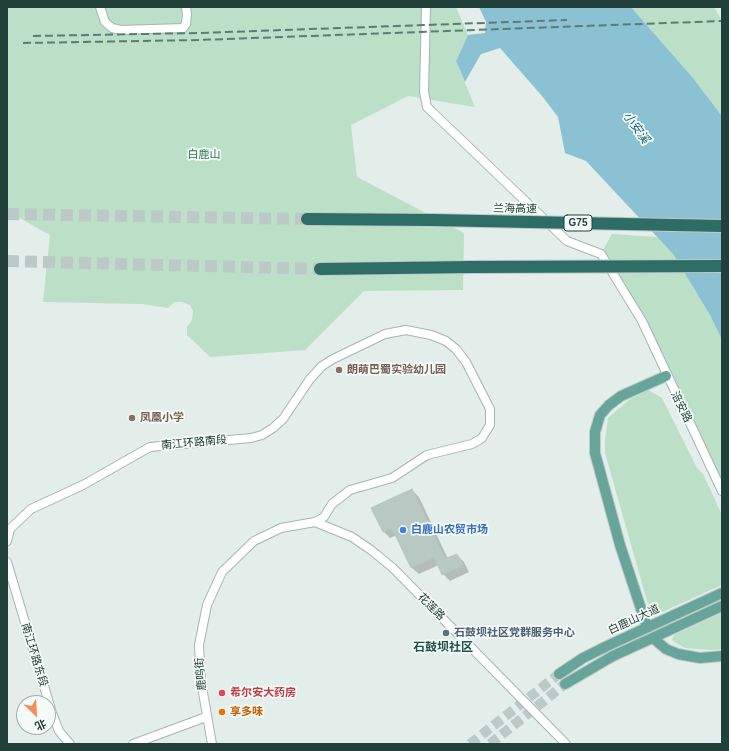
<!DOCTYPE html>
<meta charset="utf-8">
<style>
body{margin:0}
#map{position:relative;width:729px;height:751px;overflow:hidden;background:#e3edea;font-family:Arial,"Noto Sans SC",sans-serif}
canvas{display:block}
.frame{position:absolute;inset:0;border:8px solid #22403a;pointer-events:none}
.north{position:absolute;left:16px;top:695px;width:40px;height:40px;box-sizing:border-box;background:#f4faf7;border:1px solid #a0b0ab;border-radius:50%;rotate:155deg;font-size:11px;font-weight:700;line-height:16px;text-align:center;color:#22403a}
.north::after{content:'';display:block;margin:auto;width:14px;height:18px;background:#f58c59;clip-path:polygon(50% 0,100% 100%,50% 72%,0 100%)}
</style>
<div id="map">
<canvas width="729" height="751"></canvas>
<div class="frame"></div>
<div class="north">北</div>
</div>
<script>
const c = document.querySelector('canvas').getContext('2d');
c.lineJoin = 'round';
function fill(path, color) { c.fillStyle = color; c.fill(path, 'evenodd'); }
const poly = rows => new Path2D(rows.map(r => 'M' + r).join(''));
function stroke(path, color, width, dash) { c.strokeStyle = color; c.lineWidth = width; c.lineCap = dash ? 'butt' : 'round'; c.setLineDash(dash || []); c.stroke(path); }
function write(font, color, halo, rows, align = 'center') {
  c.font = font + ' Arial,"Noto Sans SC",sans-serif'; c.lineWidth = 3.5; c.setLineDash([]); c.textBaseline = 'middle'; c.strokeStyle = halo; c.fillStyle = color; for (const [text, x, y, turn = 0] of rows) {
    c.save(); c.translate(x, y); c.rotate((+turn || 0) * Math.PI / 180); c.textAlign = isNaN(turn) ? turn : align; if (halo) c.strokeText(text, 0, 0); c.fillText(text, 0, 0); c.restore();
  }
}
fill(poly([
 [7,7,456,7,468,35,456,61,475,107,408,96,351,125,357,177,464,233,463,290,364,291,305,350,210,357,187,335,187,327,192,320,193,311,190,305,182,302,174,302,168,308,142,304,43,302,50,235,7,211],
 [631,7,714,7,722,21,722,116,693,78],
 [612,234,657,237,673,254,710,315,722,340,722,491,642,321,601,254],
 [648,390,662,398,697,468,703,474,722,515,722,585,660,613,652,610,647,601,605,453,605,440,608,418,629,400],
 [722,613,722,649,710,650,685,648,673,641,672,639,674,635]
]), '#bcdfc8');
fill(poly([
 [479,7,631,7,693,78,722,116,722,340,710,315,673,254,586,161,565,153,558,117,542,96,500,48,481,54,465,82,456,61,468,35,485,33,486,22]
]), '#8ac2d4');
fill(poly([
 [412,490,419,497,448,559,457,555,464,562,469,572,450,581,443,574,439,565,419,574,412,568,397,535,390,538,384,532]
]), '#0003');
const building = poly([
 [412,489,445,559,457,554,463,565,442,575,434,557,411,568,392,528,383,532,371,508,412,489]
]);
fill(building, '#b8c8c3');
stroke(building, '#b5c7c1', 1);
stroke(poly([
 [470,744,559,674],
 [490,744,565,684]
]), '#bccac7', 10, [10, 5]);
stroke(poly([
 [7,214,307,219],
 [7,261,320,269]
]), '#bccac7', 12, [12, 6]);
const minor = poly([
 [100,7,105,22,112,28,121,30,183,28,186,24,187,14,186,7],
 [426,7,424,92,427,107,567,241,601,254,642,321,722,491],
 [315,522,352,537,371,550,393,568,566,744],
 [7,541,10,529,31,509,83,485,150,447,251,438,262,435,273,428,283,419,310,379,322,366,333,359,385,334,406,330,431,335,446,341,456,349,466,362,490,409,490,425,482,438,472,444,427,455,392,478,350,490,332,504,324,517,315,522,281,528,254,541,222,572,207,605,199,645,201,681,212,744],
 [7,562,52,713,59,731,70,744],
 [133,744,206,717]
]);
const major = poly([
 [647,627,620,545,595,453,595,432,600,415,609,405,621,396,666,376],
 [653,638,666,649,678,654,700,658,722,656],
 [559,674,583,658,607,646,722,593],
 [565,684,613,656,722,606]
]);
const highway = poly([
 [307,219,433,220],
 [320,269,471,267]
]);
stroke(minor, '#a5b6b2', 10);
stroke(major, '#c1cac8', 12);
stroke(highway, '#c1cac8', 14);
stroke(minor, '#fff', 8);
stroke(major, '#67a499', 10);
stroke(highway, '#2d6d65', 12);
stroke(poly([
 [33,36,199,33,567,20],
 [23,43,199,40,722,21]
]), '#5d7b75', 2, [8, 4]);
const highwayBridge = poly([
 [433,220,722,226],
 [471,267,722,266]
]);
stroke(highwayBridge, '#c1cac8', 14, []);
stroke(highwayBridge, '#2d6d65', 12);
for (const [x, y, r, color] of [
 [339,370,4,"#8d6e63"],
 [132,418,4,"#8d6e63"],
 [403,530,4,"#3f7fe0"],
 [446,633,4,"#5c6f8a"],
 [222,693,4,"#e0444e"],
 [222,712,4,"#e8710a"]
]) { const dot = new Path2D(); dot.arc(x, y, r, 0, 2 * Math.PI); c.fillStyle = color; c.fill(dot); stroke(dot, '#f4faf7', 1.5); }
for (const [x, y, w] of [
 [578,223,28]
]) { const box = new Path2D(); box.roundRect(x - w / 2, y - 8, w, 16, 3); c.fillStyle = '#f4faf7'; c.fill(box); stroke(box, '#22403a', 1); }
write('bold 10px', '#22403a', null, [
 ["G75",578,223]
]);
write('11px', '#2b784f', '#f4faf7', [
 ["白鹿山",204,155]
]);
write('11px', '#22403a', '#f4faf7', [
 ["兰海高速",515,209,1],
 ["涪安路",681,407,64],
 ["南江环路南段",194,443,-5],
 ["花莲路",431,607,45],
 ["白鹿山大道",634,620,-25],
 ["南江环路东段",34,655,73],
 ["鹿鸣街",201,674,-95]
]);
write('bold 11px', '#785e54', '#f4faf7', [
 ["朗萌巴蜀实验幼儿园",347,370],
 ["凤凰小学",140,418]
], 'left');
write('bold 11px', '#366cbe', '#f4faf7', [
 ["白鹿山农贸市场",411,530]
], 'left');
write('bold 11px', '#4e5e75', '#f4faf7', [
 ["石鼓坝社区党群服务中心",454,633]
], 'left');
write('bold 11px', '#be3a42', '#f4faf7', [
 ["希尔安大药房",230,693]
], 'left');
write('bold 11px', '#c56008', '#f4faf7', [
 ["享多味",230,712]
], 'left');
write('italic 12px', '#1a657e', '#f4faf7', [
 ["小安溪",636,128,54]
]);
write('bold 12px', '#1d524a', '#f4faf7', [
 ["石鼓坝社区",443,648]
]);
</script>
